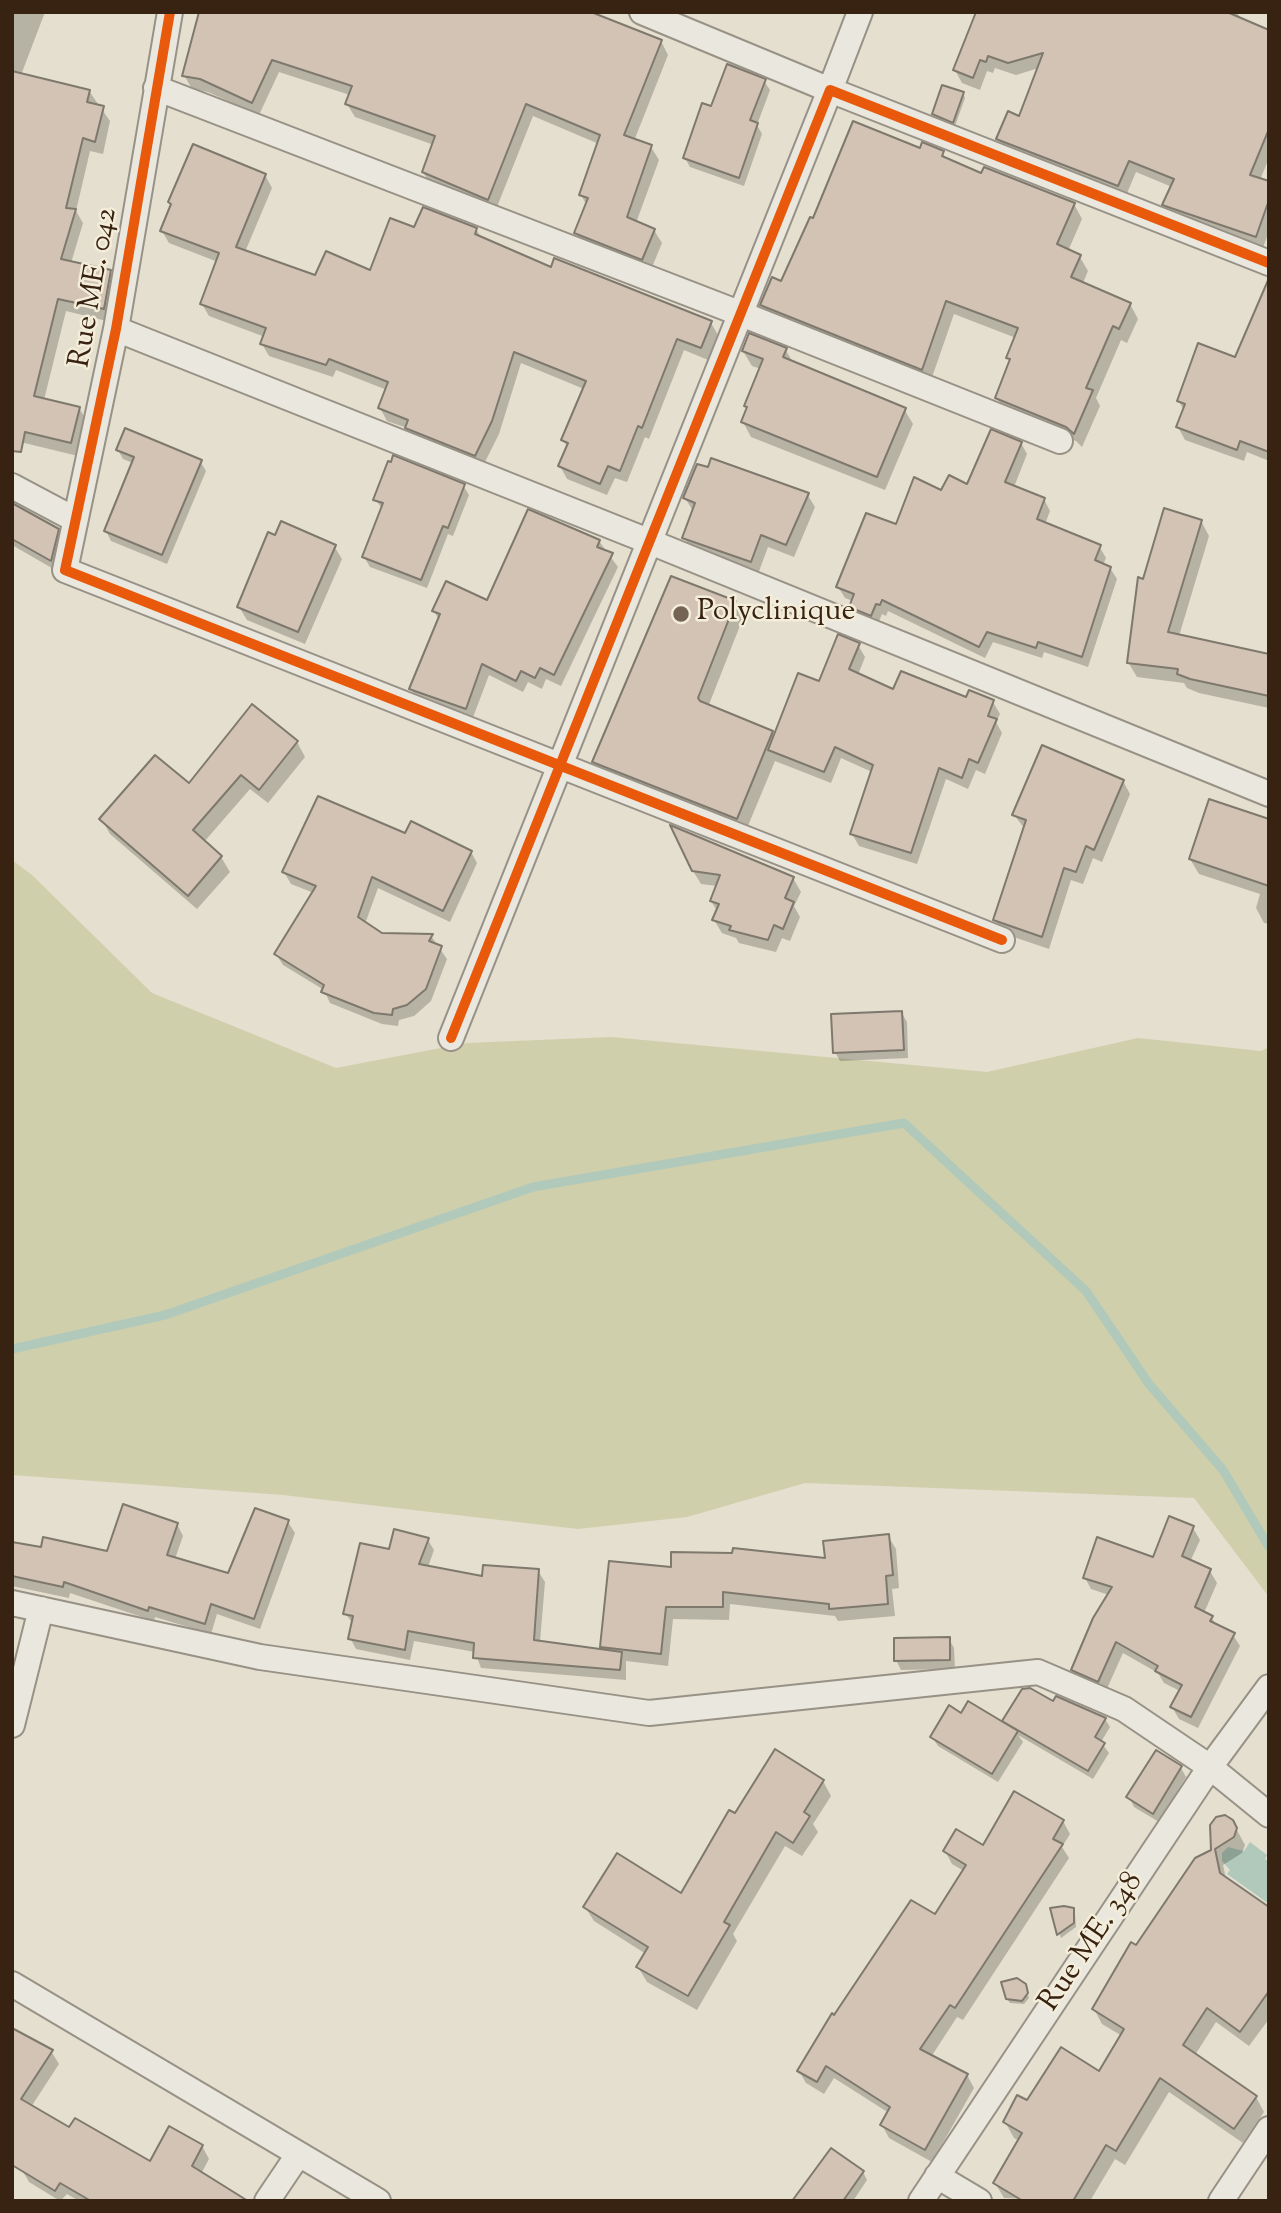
<!DOCTYPE html>
<style>
body{margin:0}
#map{position:relative;width:1281px;height:2213px;overflow:hidden;background:#e4dfce;font-family:"Sorts Mill Goudy",serif}
canvas{display:block}
.frame{position:absolute;inset:0;border:14px solid #382211;pointer-events:none}
</style>
<div id="map">
<canvas width="1281" height="2213"></canvas>
<div class="frame"></div>
</div>
<script>
const c = document.querySelector('canvas').getContext('2d');
c.lineJoin = 'round';
function fill(path, color) { c.fillStyle = color; c.fill(path, 'evenodd'); }
const poly = rows => new Path2D(rows.map(r => 'M' + r).join(''));
function stroke(path, color, width, dash) { c.strokeStyle = color; c.lineWidth = width; c.lineCap = dash ? 'butt' : 'round'; c.setLineDash(dash || []); c.stroke(path); }
function write(font, color, halo, rows, align = 'center') {
  c.font = font + ' "Sorts Mill Goudy",serif'; c.lineWidth = 5; c.setLineDash([]); c.textBaseline = 'middle'; c.strokeStyle = halo; c.fillStyle = color; for (const [text, x, y, turn = 0] of rows) {
    c.save(); c.translate(x, y); c.rotate((+turn || 0) * Math.PI / 180); c.textAlign = isNaN(turn) ? turn : align; if (halo) c.strokeText(text, 0, 0); c.fillText(text, 0, 0); c.restore();
  }
}
fill(poly([
 [12,860,32,875,152,993,336,1068,467,1043,611,1037,987,1072,1138,1038,1261,1051,1269,1047,1269,1597,1194,1498,805,1483,687,1517,578,1529,283,1495,12,1475]
]), '#cfcfac');
fill(poly([
 [1250,1842,1267,1855,1265,1859,1269,1862,1269,1904,1227,1874,1230,1870,1222,1861,1222,1853,1228,1847,1244,1851]
]), '#b0c9ba');
fill(poly([
 [12,12,45,12,21,75,89,91,110,121,103,154,90,151,76,211,83,223,71,263,110,272,118,285,111,322,66,311,44,400,79,408,87,421,78,456,12,440],
 [977,12,1236,12,1242,20,1269,31,1269,158,1260,180,1269,183,1269,231,1263,248,1172,217,1164,205,1172,187,1136,172,1125,198,1005,152,998,139,1020,118,1039,68,1016,75,995,68,993,73,987,71,980,90,962,83,955,70],
 [661,41,668,55,634,141,651,147,659,160,636,223,654,230,662,243,650,272,583,246,576,233,587,206,581,195,599,144,533,116,495,212,431,185,423,172,434,145,355,117,347,104,350,95,279,72,259,115,208,92,192,89,184,75,191,46],
 [764,81,770,90,757,125,762,134,744,186,690,167,685,158,712,109],
 [963,93,965,98,955,126,936,118,934,114],
 [921,150,942,152,947,161,982,175,1074,204,1082,219,1068,251,1080,257,1088,271,1083,283,1130,304,1138,319,1127,343,1121,340,1096,398,1100,406,1082,447,1076,441,1005,412,997,398,1011,362,1008,358,1016,338,954,314,930,383,770,320,762,305,782,283,814,221],
 [265,175,272,188,245,252,316,277,371,272,415,229,476,229,482,239,551,269,711,323,718,335,708,360,684,350,649,439,645,437,627,482,615,478,607,495,567,479,560,466,568,448,563,440,584,389,521,363,499,434,482,468,414,440,407,428,387,421,380,408,387,390,336,370,333,377,269,356,262,344,265,337,209,316,202,304,218,262,169,243,162,231],
 [1269,286,1269,461,1247,452,1244,461,1185,440,1178,427,1184,411,1179,401,1236,359],
 [785,349,794,364,904,409,913,424,885,490,751,437,743,422,761,369,752,366,743,351],
 [1021,443,1027,454,1014,487,1044,499,1050,511,1045,524,1099,546,1106,558,1103,565,1110,568,1117,579,1088,667,1044,652,1042,658,993,642,985,658,888,611,886,616,882,614,877,626,857,618,851,607,853,601,845,598,838,587,897,526,942,493,968,486],
 [118,450,200,461,206,471,167,564,111,541,106,531,133,463,123,459],
 [463,485,469,495,453,536,448,534,427,588,370,567,364,557,383,510,375,499],
 [807,494,815,507,794,557,768,547,758,574,692,551,684,537,693,511,685,498],
 [12,505,57,530,64,541,57,571,12,545],
 [1201,521,1209,536,1179,636,1269,656,1269,708,1199,693,1187,688,1184,683,1137,677,1128,662,1144,581],
 [599,541,618,567,561,686,546,679,542,689,528,682,523,692,489,675,472,720,418,701,411,689,439,620,434,611,487,602],
 [334,546,342,559,305,644,247,620,239,607],
 [735,603,743,618,708,707,772,733,775,737,820,683,858,645,865,657,858,675,894,691,993,702,1000,714,996,722,1002,733,985,774,976,770,968,789,946,779,917,864,859,846,852,834,872,772,841,758,831,783,775,761,745,833,603,777,594,762],
 [297,742,305,757,268,803,250,789,204,842,221,857,230,872,197,909,110,834,102,820],
 [1123,781,1130,794,1102,862,1093,858,1083,884,1071,880,1049,949,1002,933,995,920,1025,829,1014,815],
 [1269,823,1269,924,1264,923,1256,908,1260,894,1199,874,1190,859],
 [406,836,471,852,477,863,450,922,378,888,365,924,382,934,431,936,447,959,431,1001,414,1016,399,1020,398,1026,382,1024,330,1003,324,990,283,965,276,954,314,893,291,884,284,872],
 [693,871,793,878,801,892,794,906,800,917,790,941,782,938,776,952,739,943,736,938,722,933,714,920,717,911,711,901,717,886,701,884],
 [901,1012,907,1022,908,1058,840,1061,835,1052],
 [288,1522,295,1533,260,1629,217,1614,211,1634,155,1617,154,1621,70,1593,69,1598,12,1586,12,1544,42,1549,108,1553,177,1524,183,1536,175,1559,229,1575],
 [1193,1528,1200,1540,1190,1562,1210,1571,1217,1583,1204,1613,1211,1617,1217,1626,1233,1635,1240,1646,1198,1728,1179,1719,1172,1707,1180,1691,1164,1683,1158,1673,1123,1653,1105,1693,1080,1682,1073,1670,1109,1595,1091,1589,1085,1578,1154,1559],
 [888,1536,896,1549,899,1588,892,1589,895,1616,838,1621,835,1616,730,1604,729,1620,673,1619,668,1666,626,1661,626,1680,481,1668,475,1652,414,1641,410,1660,356,1649,350,1638,353,1624,345,1613,390,1552,428,1540,434,1550,428,1567,483,1578,538,1571,545,1582,540,1642,604,1652,602,1647,673,1569,827,1560],
 [949,1639,954,1648,955,1669,901,1670,896,1660],
 [1053,1703,1105,1719,1110,1727,1101,1742,1109,1753,1093,1779,1018,1735,1023,1742,998,1782,938,1746,932,1737,962,1715,1008,1727,1004,1721],
 [1181,1768,1186,1777,1159,1822,1134,1807,1129,1797],
 [823,1781,831,1796,813,1824,818,1832,802,1856,785,1846,733,1934,737,1941,697,2010,647,1982,638,1967,646,1954,594,1921,585,1907,682,1896,736,1815],
 [1063,1821,1070,1834,1062,1847,1069,1858,963,2020,957,2017,931,2057,967,2075,974,2088,932,2162,889,2138,882,2125,889,2113,834,2078,824,2094,806,2083,799,2071,835,2017,935,1916,964,1871,952,1864,945,1851,984,1847],
 [1232,1821,1245,1845,1242,1853,1223,1865,1226,1879,1269,1910,1269,2019,1249,2046,1216,2022,1195,2055,1256,2097,1264,2112,1243,2143,1169,2092,1125,2165,1115,2159,1090,2201,1004,2198,995,2183,1020,2141,1014,2138,1005,2122,1028,2102,1099,2073,1122,2036,1102,2024,1094,2009],
 [1052,1910,1073,1910,1075,1914,1076,1927,1061,1938],
 [1025,1986,1029,1998,1024,2004,1010,2003,1007,1999],
 [12,2030,51,2051,59,2064,31,2107,70,2130,150,2164,202,2146,209,2159,201,2174,240,2201,79,2201,67,2194,60,2201,29,2182,22,2170],
 [863,2172,867,2180,853,2201,796,2201]
]), '#0003');
stroke(poly([
 [12,1349,165,1315,533,1187,904,1123,1086,1291,1149,1384,1223,1470,1269,1547]
]), '#b0c9ba', 9);
const building = poly([
 [199,12,591,12,662,40,624,135,652,145,627,217,655,229,642,260,574,233,588,198,579,195,600,135,526,104,488,200,422,172,435,136,345,104,352,86,272,60,252,103,200,79,182,76,199,12],
 [976,12,1227,12,1269,30,1269,129,1250,175,1269,181,1269,200,1256,237,1162,205,1174,179,1129,161,1118,186,996,139,1008,111,1019,116,1043,53,1008,63,988,56,986,62,980,60,973,78,953,70,976,12],
 [727,64,766,79,750,120,758,123,739,178,683,158,702,103,711,106,727,64],
 [12,71,90,90,87,102,104,106,95,142,83,138,66,208,76,209,61,259,111,270,104,309,58,299,34,396,80,407,71,443,25,432,21,452,12,451,12,71],
 [942,85,964,92,953,123,932,114,942,85],
 [853,121,920,148,922,142,944,151,942,156,981,173,984,167,1075,203,1057,244,1081,255,1071,277,1131,303,1119,329,1113,326,1086,388,1093,390,1074,434,1066,427,995,398,1010,359,1006,358,1018,328,946,301,922,370,760,305,772,277,781,281,810,217,813,218,853,121],
 [193,144,266,174,236,247,315,275,326,251,370,270,390,218,414,227,423,207,477,228,475,234,551,267,554,258,712,321,701,348,677,339,642,428,638,426,620,471,608,466,600,484,558,466,568,443,561,440,586,381,514,352,492,421,475,456,405,428,408,420,378,408,388,382,329,359,326,365,260,344,266,328,200,304,219,253,160,231,171,204,168,202,193,144],
 [1269,278,1269,452,1240,441,1237,450,1176,427,1185,404,1177,401,1198,343,1235,357,1269,278],
 [749,333,787,348,783,357,906,408,877,477,741,422,747,407,744,406,763,359,742,351,749,333],
 [125,428,202,460,162,555,104,531,134,457,116,450,125,428],
 [991,429,1022,442,1005,482,1045,498,1037,519,1101,545,1095,560,1111,567,1082,657,1038,642,1036,648,987,632,979,647,882,600,880,605,876,604,871,616,849,607,854,594,836,587,866,513,896,524,914,477,941,490,949,475,967,484,991,429],
 [393,455,465,484,448,528,443,526,421,580,362,557,383,503,373,500,388,461,391,462,393,455],
 [711,458,809,493,786,545,761,535,751,562,682,538,695,503,683,498,697,464,708,467,711,458],
 [12,503,59,529,51,561,12,539,12,503],
 [1164,508,1202,520,1168,632,1269,654,1269,696,1190,679,1177,674,1178,669,1127,663,1138,577,1143,579,1164,508],
 [528,509,600,540,597,547,613,553,554,675,540,668,535,678,521,671,516,681,482,664,466,709,409,689,440,614,432,611,446,581,487,600,528,509],
 [281,521,336,545,298,632,237,607,268,532,275,535,281,521],
 [671,576,736,601,698,698,700,701,773,731,737,819,592,762,671,576],
 [838,634,860,643,849,669,893,689,901,671,966,697,969,690,994,700,988,716,997,719,978,763,969,759,962,778,939,768,911,853,850,834,873,765,835,747,824,772,768,750,798,673,819,681,838,634],
 [252,704,298,741,259,790,241,775,193,830,222,856,188,896,99,819,155,755,189,783,252,704],
 [1042,745,1124,780,1094,850,1086,846,1076,872,1064,868,1042,937,993,920,1026,820,1012,815,1042,745],
 [318,796,405,833,411,821,472,851,443,911,372,877,358,917,382,933,433,934,429,941,442,946,426,989,407,1005,393,1009,392,1015,374,1013,321,992,324,985,274,954,316,886,282,872,318,796],
 [1209,799,1269,819,1269,886,1189,859,1209,799],
 [670,825,794,877,785,898,794,902,783,929,774,925,768,940,729,930,731,926,712,920,719,904,710,901,720,875,692,871,670,825],
 [902,1011,904,1050,833,1053,831,1014,902,1011],
 [123,1504,178,1523,167,1555,228,1573,255,1508,289,1520,254,1619,211,1604,205,1624,149,1607,148,1611,64,1582,63,1587,12,1576,12,1542,41,1547,43,1537,107,1551,123,1504],
 [1169,1516,1194,1526,1182,1556,1211,1569,1195,1607,1213,1616,1210,1621,1235,1633,1191,1717,1170,1707,1182,1685,1155,1671,1158,1666,1116,1642,1098,1682,1071,1670,1093,1618,1112,1587,1083,1578,1097,1537,1153,1557,1169,1516],
 [394,1529,429,1538,419,1564,482,1576,483,1565,539,1569,534,1640,622,1652,620,1670,473,1658,474,1643,408,1631,405,1650,348,1639,353,1616,343,1614,360,1543,389,1549,394,1529],
 [889,1534,893,1575,886,1576,888,1604,829,1609,829,1604,723,1592,723,1607,666,1607,661,1654,600,1647,609,1561,671,1567,671,1552,732,1553,733,1548,825,1558,823,1541,889,1534],
 [950,1637,950,1660,894,1661,894,1638,950,1637],
 [1030,1688,1053,1701,1056,1696,1106,1718,1095,1737,1105,1743,1088,1771,1002,1721,1022,1689,1030,1688],
 [968,1701,1018,1731,992,1774,930,1737,949,1705,961,1713,968,1701],
 [775,1749,824,1780,804,1812,810,1816,793,1843,776,1832,724,1922,730,1925,688,1996,636,1967,648,1947,583,1907,617,1853,681,1893,729,1810,735,1813,775,1749],
 [1156,1750,1182,1766,1153,1814,1126,1797,1156,1750],
 [1014,1791,1064,1820,1053,1839,1063,1844,955,2008,950,2005,920,2049,968,2074,925,2150,880,2125,890,2107,826,2066,817,2082,797,2071,832,2013,834,2015,911,1900,935,1914,966,1865,943,1851,956,1829,983,1845,1014,1791],
 [1225,1815,1233,1820,1237,1828,1234,1837,1215,1849,1220,1873,1269,1907,1269,1991,1240,2032,1207,2008,1183,2045,1257,2096,1234,2129,1160,2078,1116,2151,1106,2145,1073,2201,1023,2201,993,2183,1022,2133,1003,2122,1017,2095,1027,2100,1061,2047,1099,2071,1124,2029,1092,2009,1131,1942,1136,1945,1195,1858,1211,1850,1210,1825,1216,1817,1225,1815],
 [1064,1906,1074,1908,1074,1923,1057,1935,1050,1908,1064,1906],
 [1017,1978,1026,1984,1028,1993,1022,2001,1006,1999,1001,1982,1017,1978],
 [12,2028,53,2050,21,2099,69,2127,75,2118,150,2161,169,2126,203,2145,192,2166,248,2201,91,2201,60,2183,55,2191,12,2165,12,2028],
 [831,2148,864,2171,843,2201,792,2201,831,2148]
]);
fill(building, '#d2c3b5');
stroke(building, '#7e786d', 2);
const street = poly([
 [170,12,116,329,65,570,1002,940],
 [642,12,830,90,860,12],
 [156,88,739,313,1060,441],
 [116,329,648,541,1269,794],
 [12,486,74,519],
 [451,1038,830,90,1269,263],
 [12,1603,260,1657,649,1713,1038,1672,1124,1709,1210,1767,1269,1815],
 [12,1725,41,1609],
 [12,1984,378,2201],
 [937,2176,979,2201],
 [267,2201,298,2155],
 [921,2201,1210,1767,1269,1687],
 [1221,2201,1269,2129]
]);
stroke(street, '#979186', 28);
stroke(street, '#eae7de', 24);
stroke(poly([
 [170,12,116,329,65,570,1002,940],
 [451,1038,830,90,1269,263]
]), '#e8590c', 10);
for (const [x, y, r, color] of [
 [681,614,9,"#746453"]
]) { const dot = new Path2D(); dot.arc(x, y, r, 0, 2 * Math.PI); c.fillStyle = color; c.fill(dot); stroke(dot, '#f3edd9', 2.5); }
write('30px', '#382211', '#f3edd9', [
 ["Rue ME. 042",96,288,-80],
 ["Rue ME. 348",1093,1943,-56]
]);
write('30px', '#382211', '#f3edd9', [
 ["Polyclinique",697,614]
], 'left');
</script>
